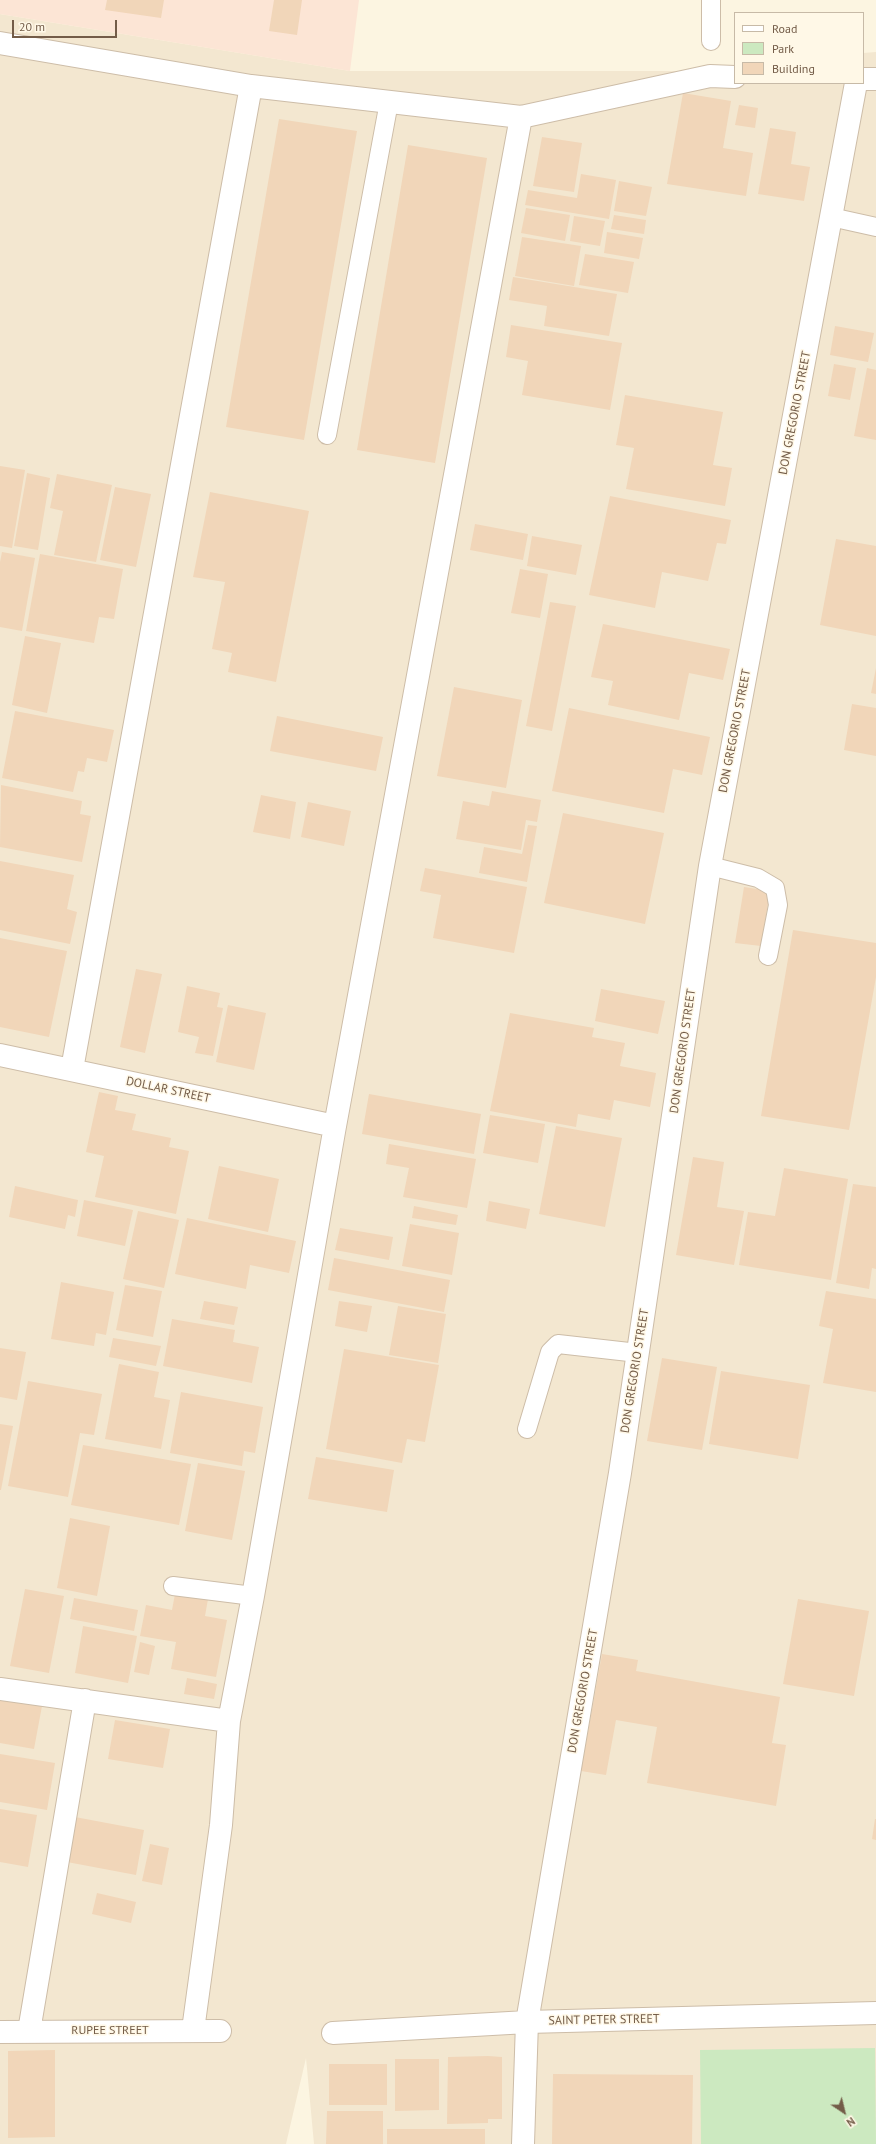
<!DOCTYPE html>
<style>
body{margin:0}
#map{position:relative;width:876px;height:2144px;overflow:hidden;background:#fcf5e1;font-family:"PT Sans",sans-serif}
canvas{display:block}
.legend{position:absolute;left:734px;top:12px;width:130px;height:72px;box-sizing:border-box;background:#fff8e7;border:1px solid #c7baa7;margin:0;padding:5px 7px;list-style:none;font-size:12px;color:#735c48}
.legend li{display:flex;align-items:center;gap:8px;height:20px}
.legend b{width:20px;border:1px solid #c7baa7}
.north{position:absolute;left:824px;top:2092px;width:40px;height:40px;-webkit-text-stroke:3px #fff8e7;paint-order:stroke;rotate:145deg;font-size:11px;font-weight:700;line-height:16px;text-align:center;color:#735c48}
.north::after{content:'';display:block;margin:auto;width:14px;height:18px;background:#735c48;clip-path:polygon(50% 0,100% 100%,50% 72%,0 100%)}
.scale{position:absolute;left:12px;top:20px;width:105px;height:18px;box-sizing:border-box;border:2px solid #735c48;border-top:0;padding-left:5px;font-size:12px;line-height:14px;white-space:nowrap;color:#735c48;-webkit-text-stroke:3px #fff8e7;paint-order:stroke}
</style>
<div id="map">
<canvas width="876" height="2144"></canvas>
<ul class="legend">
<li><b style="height:5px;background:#fff"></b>Road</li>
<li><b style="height:11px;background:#cce9c0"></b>Park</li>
<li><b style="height:11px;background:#f1d6b9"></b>Building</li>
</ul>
<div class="north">N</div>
<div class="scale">20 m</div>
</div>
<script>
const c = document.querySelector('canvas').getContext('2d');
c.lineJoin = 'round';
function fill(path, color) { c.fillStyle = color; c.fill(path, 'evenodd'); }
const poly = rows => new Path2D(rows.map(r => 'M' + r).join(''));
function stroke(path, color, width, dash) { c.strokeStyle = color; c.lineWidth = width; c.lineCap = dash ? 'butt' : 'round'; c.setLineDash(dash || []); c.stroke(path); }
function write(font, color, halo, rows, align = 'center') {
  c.font = font + ' "PT Sans",sans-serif'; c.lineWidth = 3; c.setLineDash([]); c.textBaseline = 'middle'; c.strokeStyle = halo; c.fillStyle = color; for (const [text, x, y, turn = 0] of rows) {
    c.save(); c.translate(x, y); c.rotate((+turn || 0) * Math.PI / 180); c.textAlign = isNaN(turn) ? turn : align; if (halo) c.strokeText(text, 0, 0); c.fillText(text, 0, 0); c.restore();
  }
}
fill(poly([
 [0,14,350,71,678,71,735,65,735,83,863,83,863,53,876,52,876,2144,314,2144,306,2058,286,2144,0,2144]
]), '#f3e7d0');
fill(poly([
 [0,0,359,0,350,71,0,14]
]), '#fce5d5');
fill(poly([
 [875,2048,876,2144,701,2144,700,2050]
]), '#cce9c0');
fill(poly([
 [107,0,164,0,161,18,105,10],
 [274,0,302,0,297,35,269,31],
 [683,93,731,101,723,148,753,153,746,196,667,184],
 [739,105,758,108,755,128,735,125],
 [279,119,357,131,304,440,226,427],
 [770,128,796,132,791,164,810,167,804,201,758,194],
 [542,137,582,143,574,192,533,186],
 [408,145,487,158,435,463,357,450],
 [581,174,616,180,609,219,525,205,528,190,577,198],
 [619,181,652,187,646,216,614,211],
 [526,208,570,215,565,241,521,233],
 [614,215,646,220,644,234,611,229],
 [574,216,605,221,600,246,570,241],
 [607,232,643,238,639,259,604,253],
 [522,237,581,246,574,286,515,276],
 [585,254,634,262,628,293,579,285],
 [513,277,617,294,609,336,544,326,547,306,509,300],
 [511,325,622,343,610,410,522,395,528,361,506,357],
 [835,326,874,333,868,362,830,355],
 [834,364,856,368,850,400,828,396],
 [867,368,876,370,876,440,854,436],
 [625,395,723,412,713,465,732,468,725,506,626,489,634,448,616,445],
 [0,466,25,470,12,548,0,546],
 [27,473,50,478,38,550,14,546],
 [57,474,112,485,96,562,54,555,63,511,50,508],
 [115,487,151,494,136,567,100,560],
 [210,492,309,511,276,682,228,672,232,653,212,649,225,582,193,577],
 [610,496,731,520,726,544,717,543,708,581,662,572,655,608,589,595],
 [475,524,528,534,523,560,470,550],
 [532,536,582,545,576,575,527,566],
 [836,539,876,546,876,636,820,625],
 [2,552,35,558,22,631,0,627,0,562],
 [40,554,123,569,114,619,99,617,94,643,26,631],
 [520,569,548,574,540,618,511,613],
 [550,602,576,606,552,731,526,726],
 [603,624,730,649,723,680,689,673,679,720,608,705,613,681,591,677],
 [25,636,61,643,47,713,12,705],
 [876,668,876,694,871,693],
 [454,687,522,700,506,788,437,776],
 [852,704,876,708,876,756,844,750],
 [569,708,710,737,702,775,673,769,664,813,552,791],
 [15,711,114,730,107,762,87,758,84,772,78,771,73,792,2,778],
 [277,716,383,737,376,771,270,751],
 [1,785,82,801,80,814,91,816,82,862,0,847],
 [492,791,541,800,537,822,526,820,521,850,456,839,463,801,489,806],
 [261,795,296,802,290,839,253,832],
 [308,802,351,811,344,846,301,837],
 [563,813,664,833,645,924,544,903],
 [528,825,537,826,527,882,479,873,484,847,522,854],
 [0,861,74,875,67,909,77,912,70,944,0,930],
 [425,868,527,887,514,953,433,938,441,895,420,891],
 [744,887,770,891,761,946,735,943],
 [793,930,876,943,876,977,849,1130,761,1116],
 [0,938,67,951,49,1037,0,1027],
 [136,969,162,974,145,1053,120,1047],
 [187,986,220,993,217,1007,223,1008,213,1056,195,1053,199,1037,178,1032],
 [601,989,665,1001,658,1034,595,1021],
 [228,1005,266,1013,254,1070,216,1062],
 [510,1013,594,1028,592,1037,625,1043,620,1066,656,1073,650,1107,614,1100,610,1120,578,1114,576,1127,490,1111],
 [99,1092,118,1096,115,1110,136,1114,132,1130,171,1138,169,1147,189,1151,176,1214,95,1197,104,1156,86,1152],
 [369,1094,481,1114,474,1154,362,1134],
 [490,1115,545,1124,538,1163,483,1153],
 [556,1126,622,1138,605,1227,539,1214],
 [389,1144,476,1159,467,1208,403,1197,409,1168,386,1164],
 [693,1157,724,1162,717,1207,744,1211,734,1265,676,1255],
 [219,1166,279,1179,268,1232,208,1219],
 [784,1168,848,1179,831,1280,739,1265,748,1212,775,1216],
 [853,1184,876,1187,876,1269,872,1268,869,1289,836,1283],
 [15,1186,78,1200,75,1217,68,1215,65,1229,9,1217],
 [84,1200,133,1210,125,1246,77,1236],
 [489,1201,530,1209,526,1229,486,1221],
 [414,1206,458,1215,456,1225,412,1218],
 [138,1211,179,1220,164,1288,123,1279],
 [187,1218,296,1241,289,1273,250,1265,246,1289,175,1274],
 [410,1224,459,1233,452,1275,402,1266],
 [340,1228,393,1237,389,1260,335,1250],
 [334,1258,450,1280,444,1312,328,1290],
 [61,1282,114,1292,106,1335,96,1333,94,1346,51,1339],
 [125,1285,162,1291,153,1337,116,1330],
 [826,1291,876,1299,876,1392,823,1383,833,1329,819,1326],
 [204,1301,238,1307,234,1325,200,1319],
 [339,1301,372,1306,367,1332,335,1326],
 [398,1306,446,1314,438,1363,389,1355],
 [172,1319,235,1330,233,1342,259,1347,252,1383,163,1366],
 [113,1338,161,1346,156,1366,109,1357],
 [0,1348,26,1352,17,1400,0,1397],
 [344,1349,439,1365,425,1442,407,1439,402,1463,326,1449],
 [662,1358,717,1367,702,1450,647,1441],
 [119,1364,159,1372,154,1397,170,1400,161,1449,105,1439],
 [721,1371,810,1385,798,1459,709,1444],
 [28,1381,102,1394,94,1435,80,1433,68,1497,8,1486],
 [181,1392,263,1407,255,1453,244,1451,242,1466,170,1453],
 [0,1424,13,1426,1,1490,0,1490],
 [83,1445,191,1464,179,1525,71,1505],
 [316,1457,394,1470,387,1512,308,1499],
 [198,1463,245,1471,232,1540,185,1531],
 [70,1518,110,1526,97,1596,57,1588],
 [25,1589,64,1596,49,1673,10,1666],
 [175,1594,208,1599,205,1616,227,1620,216,1677,171,1669,176,1642,140,1636,146,1605,172,1610],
 [74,1598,138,1610,134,1631,70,1619],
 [798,1599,869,1611,854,1696,783,1684],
 [83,1626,137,1636,128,1683,75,1673],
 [140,1642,155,1646,149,1675,134,1672],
 [602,1654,638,1660,636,1671,780,1697,772,1743,786,1745,776,1806,647,1783,657,1727,616,1720,606,1775,581,1771],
 [187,1678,217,1684,214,1699,184,1694],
 [0,1699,42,1706,34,1749,0,1743],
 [115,1720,170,1729,163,1768,108,1759],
 [0,1754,55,1763,47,1810,0,1802],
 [0,1809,37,1815,28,1867,0,1862],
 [75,1817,144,1830,136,1875,67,1862],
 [875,1819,876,1819,876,1840,872,1839],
 [150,1844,169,1848,162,1885,142,1881],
 [97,1893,136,1902,131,1923,92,1914],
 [55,2050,55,2137,8,2138,8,2051],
 [488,2056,502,2057,502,2119,488,2119,488,2123,447,2124,448,2057],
 [395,2059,439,2059,439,2110,395,2111],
 [329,2064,387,2064,387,2105,329,2105],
 [553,2074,693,2075,692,2144,552,2144],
 [327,2111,383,2111,383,2144,326,2144],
 [387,2129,485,2129,485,2144,387,2144]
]), '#f1d6b9');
const lane = poly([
 [711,41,711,0],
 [831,217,876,227],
 [327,435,389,102],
 [710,866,758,878,775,888,778,905,768,956],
 [527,1429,550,1352,558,1344,638,1353],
 [173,1586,253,1596]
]);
const street = poly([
 [0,43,251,86,521,117,710,76,735,77],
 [863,79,876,79],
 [0,1055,335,1126],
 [72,1069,251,86],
 [0,1689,229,1721],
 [193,2030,221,1825,229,1721,253,1596,335,1126,521,117],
 [29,2031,85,1700],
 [0,2032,220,2031],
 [333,2033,527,2022,876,2013],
 [523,2144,527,2022,620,1473,710,866,856,83]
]);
stroke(lane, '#cdbda8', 20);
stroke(street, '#cdbda8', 24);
stroke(lane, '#fff', 18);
stroke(street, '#fff', 22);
write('12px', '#735c48', '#fff8e7', [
 ["DON GREGORIO STREET",795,413,-79],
 ["DON GREGORIO STREET",735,731,-79],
 ["DON GREGORIO STREET",683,1051,-82],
 ["DOLLAR STREET",168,1090,12],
 ["DON GREGORIO STREET",635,1371,-81],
 ["DON GREGORIO STREET",583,1691,-80],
 ["SAINT PETER STREET",604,2020,-1],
 ["RUPEE STREET",110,2031]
]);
</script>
